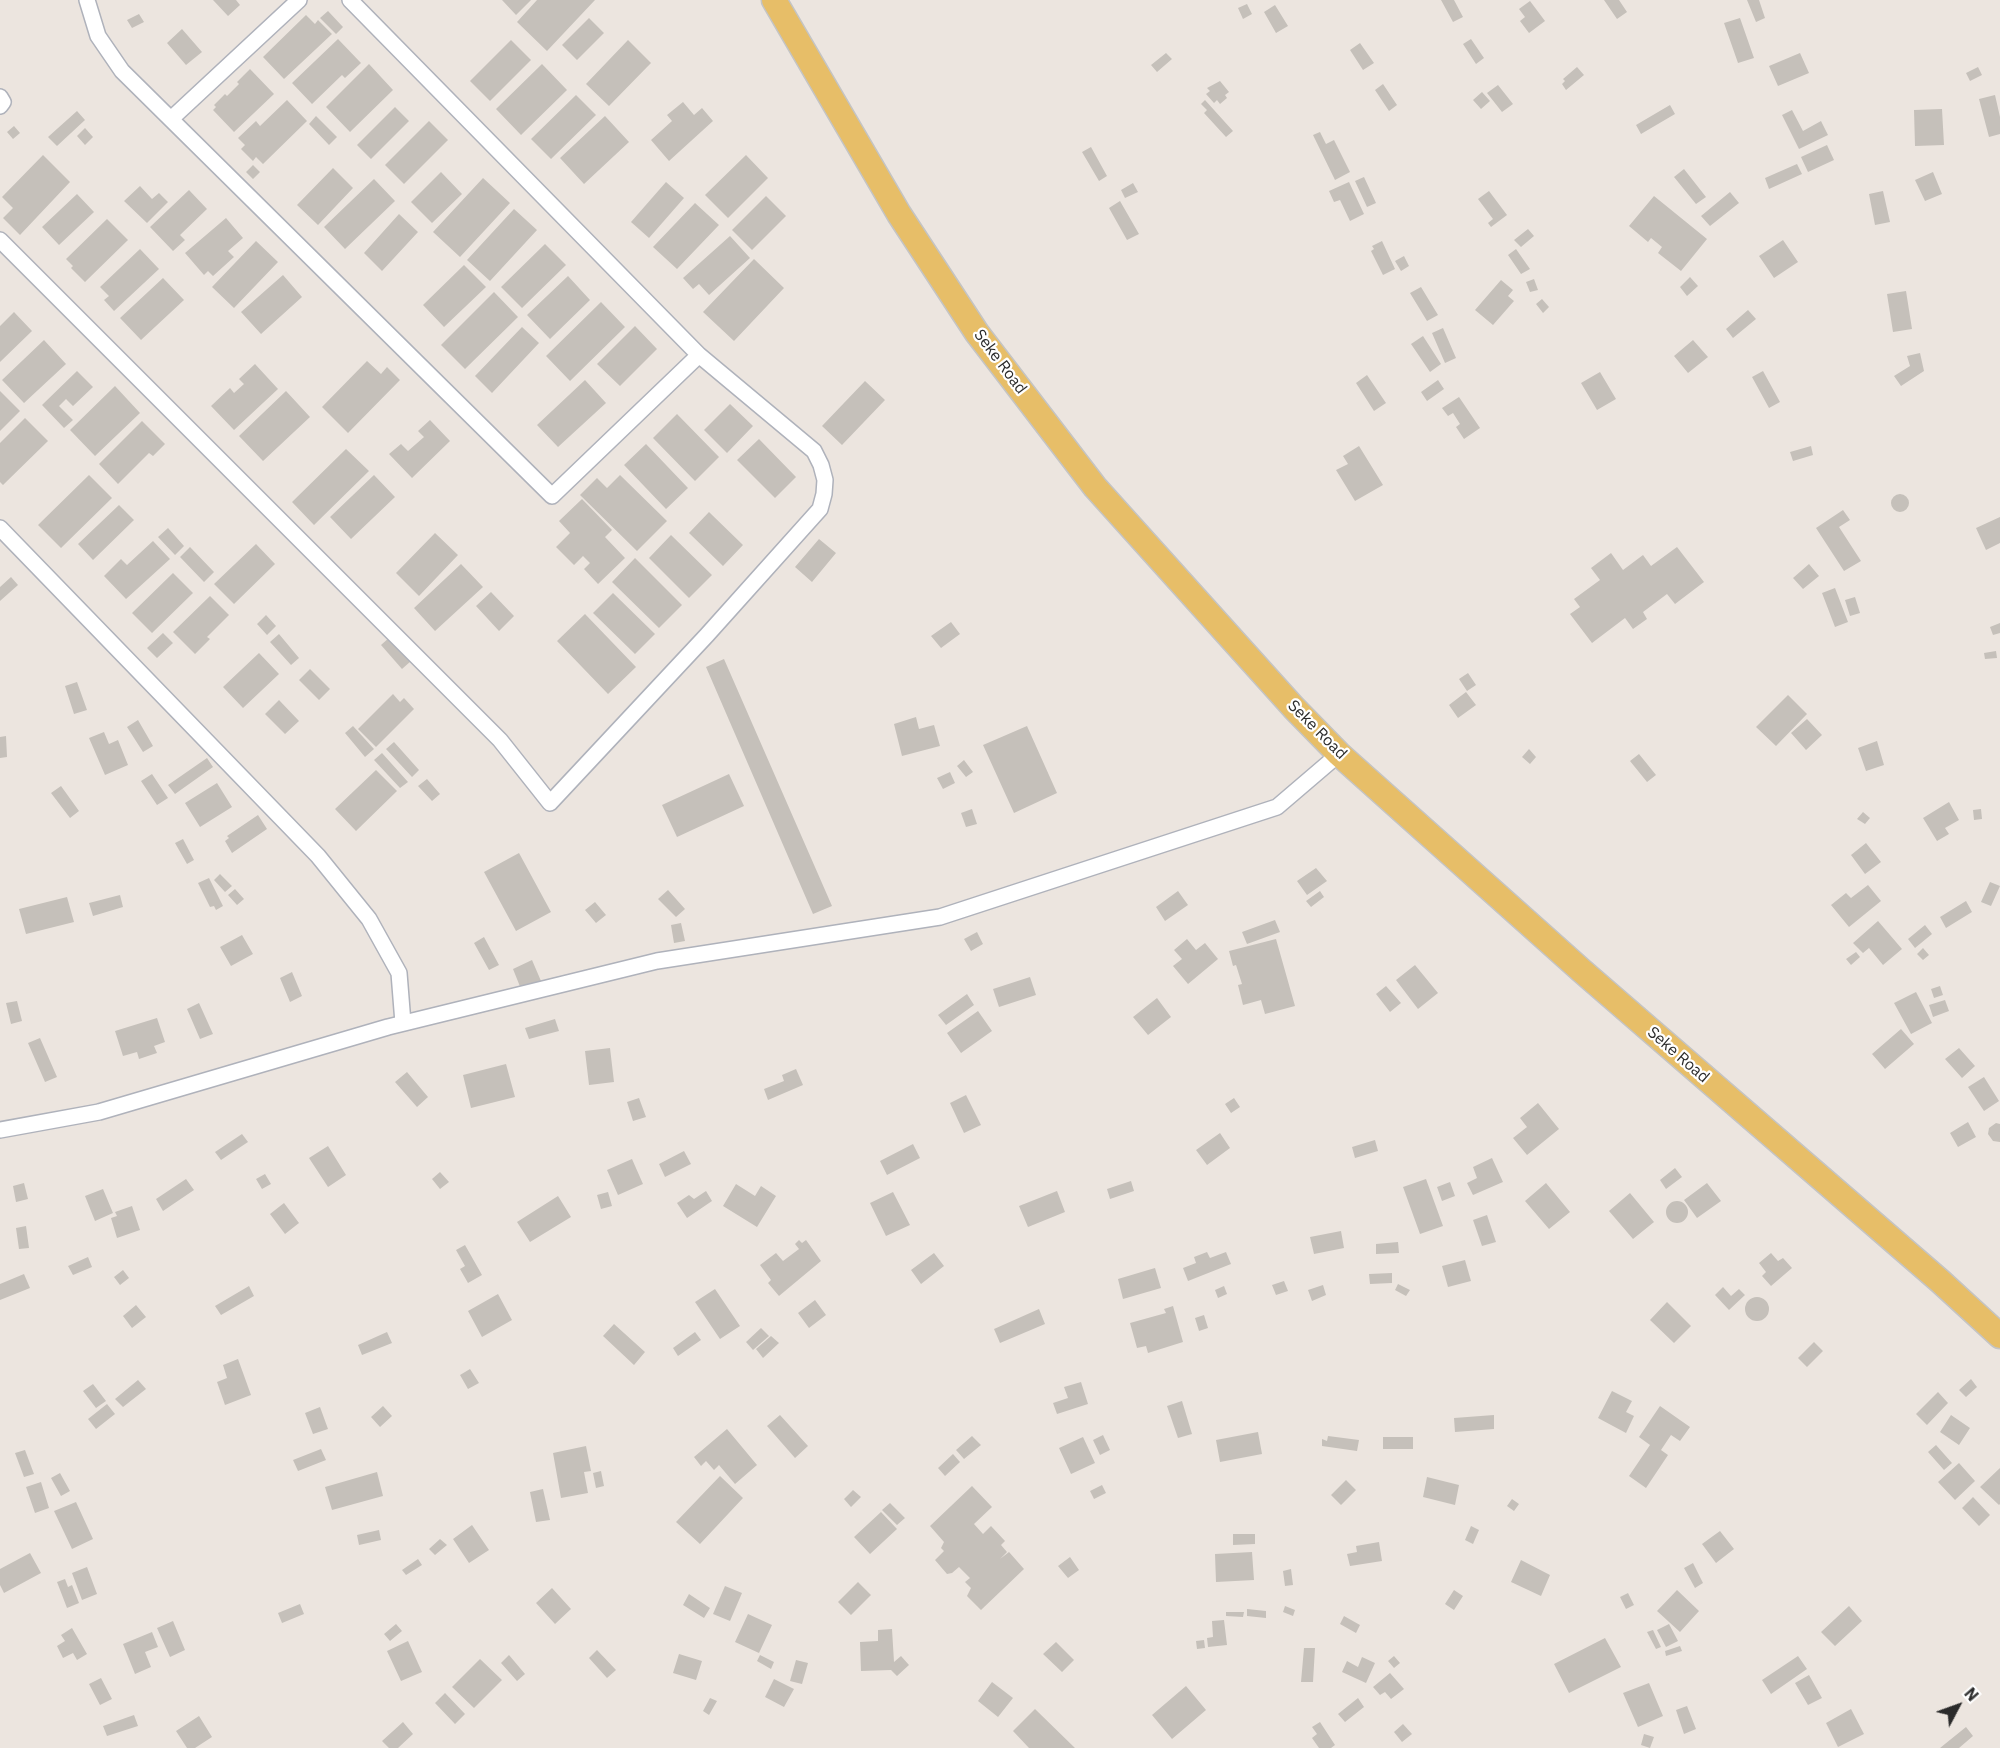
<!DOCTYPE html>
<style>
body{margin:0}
#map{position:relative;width:2000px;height:1748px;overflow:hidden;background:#ece5df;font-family:"IBM Plex Sans",sans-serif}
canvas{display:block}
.north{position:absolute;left:1928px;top:1676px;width:60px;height:60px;-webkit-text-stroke:4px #fff;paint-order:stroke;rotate:49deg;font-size:16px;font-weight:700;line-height:24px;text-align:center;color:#2b2b2b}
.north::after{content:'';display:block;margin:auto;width:21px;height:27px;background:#2b2b2b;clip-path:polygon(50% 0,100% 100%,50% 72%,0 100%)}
</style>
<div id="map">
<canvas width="2000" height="1748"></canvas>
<div class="north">N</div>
</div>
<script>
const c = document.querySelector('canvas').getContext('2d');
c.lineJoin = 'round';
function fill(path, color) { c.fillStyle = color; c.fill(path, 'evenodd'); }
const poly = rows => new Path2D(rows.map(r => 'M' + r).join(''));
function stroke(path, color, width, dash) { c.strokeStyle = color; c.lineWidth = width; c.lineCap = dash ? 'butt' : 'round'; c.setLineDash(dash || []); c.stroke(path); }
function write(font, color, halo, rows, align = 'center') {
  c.font = font + ' "IBM Plex Sans",sans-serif'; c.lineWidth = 4.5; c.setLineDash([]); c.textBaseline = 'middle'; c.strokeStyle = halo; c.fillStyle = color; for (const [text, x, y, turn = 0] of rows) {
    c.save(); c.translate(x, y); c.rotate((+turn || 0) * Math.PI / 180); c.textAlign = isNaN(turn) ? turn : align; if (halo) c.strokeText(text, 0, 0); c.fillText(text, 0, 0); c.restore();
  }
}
fill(poly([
 [213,0,236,0,240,5,228,16],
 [502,0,531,0,516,15],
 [537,0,595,0,547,51,517,22],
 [1441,0,1454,0,1463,17,1453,22],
 [1604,0,1619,0,1627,12,1617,19],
 [1747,0,1759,0,1765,18,1756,22],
 [1530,1,1545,21,1529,33,1520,21,1525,17,1519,9],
 [1247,4,1252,14,1243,19,1238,8],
 [1275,5,1288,26,1276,33,1264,12],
 [328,11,343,27,336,34,320,18],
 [139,14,144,22,132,28,127,20],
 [306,15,315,24,318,20,332,34,284,79,263,57],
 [589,18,604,33,577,60,562,45],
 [1740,18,1754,58,1738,63,1724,23],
 [182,29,202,52,186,65,167,43],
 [338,39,361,63,345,78,342,75,312,104,292,83],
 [1471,39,1484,58,1476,64,1463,44],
 [511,40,531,60,490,101,470,81],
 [628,40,651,63,609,106,586,84],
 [1360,43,1374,63,1363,70,1350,50],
 [1166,53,1172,59,1157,72,1151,65],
 [1800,53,1809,73,1778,86,1769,66],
 [369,64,393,90,350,132,326,107],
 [542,64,567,90,521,135,496,109],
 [1577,67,1584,75,1566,90,1562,84,1565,81,1563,79],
 [1978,67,1982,75,1970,81,1966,73],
 [250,69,274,94,234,132,213,110,216,107,214,105,225,94,227,96,239,84,237,82],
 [1220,81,1229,92,1225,95,1227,98,1220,104,1217,100,1214,103,1206,94,1210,91,1207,88],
 [1383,84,1397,105,1389,111,1375,90],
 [1498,85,1513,104,1502,112,1487,93],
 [1482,92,1490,101,1481,109,1473,100],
 [576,95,596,115,551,159,531,139],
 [1995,95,2000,117,2000,134,1989,137,1979,99],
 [287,100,307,121,263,164,256,157,253,161,241,149,245,145,238,138,256,121,260,126],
 [1205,100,1233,131,1226,137,1204,113,1207,110,1201,104],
 [683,102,694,115,702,108,713,121,669,161,651,140,672,121,667,115],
 [1670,105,1675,114,1641,134,1636,125],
 [395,107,409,121,371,159,357,145],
 [1942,109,1944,145,1915,146,1914,110],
 [1792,110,1803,131,1821,121,1828,135,1799,149,1782,115],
 [77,111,85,120,57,146,48,137],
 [316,116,337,137,329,145,309,124],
 [605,116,629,142,584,184,560,158],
 [429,121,448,140,404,184,385,165],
 [14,126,20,133,13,139,7,132],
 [85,128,93,137,85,145,77,136],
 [1320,132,1326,144,1334,140,1350,172,1335,180,1313,135],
 [1827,145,1834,160,1808,172,1801,157],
 [1091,147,1107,176,1099,181,1082,152],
 [43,155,70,182,20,235,3,218,13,208,2,197],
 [746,155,768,178,728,218,705,195],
 [1797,164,1802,174,1769,189,1765,178],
 [253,165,260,172,253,179,246,172],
 [333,168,353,188,318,225,297,205],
 [1684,169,1706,197,1696,204,1674,177],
 [441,172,462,194,432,223,411,202],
 [1933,172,1942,194,1925,201,1915,180],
 [1364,177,1376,203,1367,207,1355,181],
 [483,178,510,203,460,257,433,232],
 [374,179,395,201,345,249,324,227],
 [666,182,684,198,649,238,631,222],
 [1349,182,1364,214,1350,221,1340,200,1334,202,1329,191],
 [1133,183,1138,192,1125,198,1121,190],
 [140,186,152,199,159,193,168,202,147,223,124,201],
 [189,190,207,209,180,235,185,240,173,251,150,227],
 [1489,191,1507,215,1491,227,1488,223,1493,219,1478,199],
 [1883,191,1890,222,1875,225,1869,194],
 [1730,192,1739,203,1710,226,1701,216],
 [77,194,94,212,59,245,42,227],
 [766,196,786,216,752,250,732,230],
 [1654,196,1707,239,1681,271,1658,253,1662,247,1651,238,1648,242,1629,226],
 [1120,201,1139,234,1127,240,1109,208],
 [695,203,719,225,677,269,653,247],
 [514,209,537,230,490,281,467,260],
 [399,214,418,232,382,271,364,253],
 [226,218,243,238,228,251,234,257,213,276,208,271,204,275,185,253],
 [107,219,128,240,85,282,71,268,73,266,66,259],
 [1528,229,1534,236,1521,247,1514,240],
 [730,236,750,258,709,295,699,284,693,289,683,278],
 [1783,240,1798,262,1774,278,1759,256],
 [256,241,278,262,234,308,212,287],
 [1382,241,1395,269,1383,275,1371,251,1374,249,1372,246],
 [545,244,566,265,522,308,501,287],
 [140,249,159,269,114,311,104,300,109,296,100,287],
 [1516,249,1530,269,1521,274,1508,255],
 [1404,256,1409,266,1401,271,1395,261],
 [754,259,784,288,734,341,703,312],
 [464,265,486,287,444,327,423,305],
 [283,275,302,297,261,334,241,312],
 [568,276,590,300,550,339,527,315],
 [1690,277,1698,286,1687,296,1680,287],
 [163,278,184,300,141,340,120,318],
 [1534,279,1538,290,1530,292,1526,282],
 [1501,280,1513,290,1508,296,1514,301,1493,325,1475,310],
 [1421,287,1438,315,1427,321,1410,293],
 [1906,291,1912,329,1893,332,1887,294],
 [494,292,518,317,465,369,441,345],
 [1542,299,1549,307,1543,313,1536,304],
 [601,302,625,327,570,381,546,356],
 [1748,310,1756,319,1733,338,1726,329],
 [14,312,32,331,0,362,0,326],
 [635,326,657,349,620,386,597,364],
 [522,327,539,343,492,393,475,376],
 [1443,328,1456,358,1445,363,1432,333],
 [1423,336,1441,364,1430,372,1411,344],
 [44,340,66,364,24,403,2,380],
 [1693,340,1708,357,1688,373,1674,356],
 [1920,353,1924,371,1901,386,1894,376,1910,366,1907,356],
 [367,361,381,374,387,367,400,380,348,433,322,407],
 [255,364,278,389,234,430,211,406,230,388,234,393,244,384,239,379],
 [77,371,93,387,73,406,66,399,59,406,73,420,64,428,42,405],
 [1763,371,1780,402,1769,408,1752,377],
 [1600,372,1616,399,1597,410,1581,383],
 [1367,375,1386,403,1374,411,1356,383],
 [585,380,606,403,558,447,537,425],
 [1438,380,1444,389,1427,401,1421,392],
 [865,381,885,400,842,445,822,426],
 [115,386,140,413,95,456,70,430],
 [0,391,20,411,0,431],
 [286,391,310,417,263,461,239,436],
 [1459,397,1480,428,1464,439,1456,427,1460,424,1453,413,1448,416,1442,408],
 [730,404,753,426,727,453,704,430],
 [677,414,719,457,695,481,653,438],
 [25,418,48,441,3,485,0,482,0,443],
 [430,420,450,441,412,478,389,454,401,444,408,451,424,437,418,431],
 [142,421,165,444,153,456,149,453,118,484,99,464],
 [759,439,796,477,775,498,737,460],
 [646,444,688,488,666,509,624,465],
 [1359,446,1383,485,1355,501,1336,470,1348,464,1343,456],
 [1811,446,1813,455,1793,461,1790,452],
 [346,449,369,471,314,525,292,502],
 [89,475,112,498,61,548,38,525],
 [374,475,395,497,351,539,330,517],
 [620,475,667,521,637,551,580,495,597,478,607,488],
 '1891 503a9 9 0 1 1 18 0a9 9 0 1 1-18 0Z',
 [582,499,612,530,605,537,625,558,598,584,584,569,590,563,583,556,574,565,556,547,570,533,559,521],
 [119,505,134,520,93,560,78,544],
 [1843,510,1850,520,1839,527,1861,561,1844,571,1816,528],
 [709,512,743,545,723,566,689,533],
 [2000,517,2000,543,1986,550,1976,528],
 [168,528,184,546,175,555,158,537],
 [435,533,458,555,419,596,396,573],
 [671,535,712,575,689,598,649,558],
 [819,539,836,553,812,582,795,567],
 [153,541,170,559,126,599,104,576,121,559,127,565],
 [256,544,275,564,234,604,214,584],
 [190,547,214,572,204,582,180,557],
 [1677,547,1704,582,1675,604,1667,594,1643,612,1647,619,1633,629,1625,618,1592,643,1570,614,1580,607,1574,599,1600,580,1591,568,1611,553,1623,570,1643,555,1651,566],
 [635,558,682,605,659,628,612,582],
 [461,564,483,587,435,631,414,608],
 [1809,564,1819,576,1803,589,1793,578],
 [173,573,193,593,152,633,132,613],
 [11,577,18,585,0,601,0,587],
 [1835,588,1848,622,1835,627,1822,593],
 [491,592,514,616,499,631,476,606],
 [613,593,655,634,635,654,593,613],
 [210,596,229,615,207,637,210,639,195,654,173,632],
 [1855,597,1860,613,1850,616,1845,600],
 [585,614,636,667,608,694,557,641],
 [266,615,276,626,267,635,257,624],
 [951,622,960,634,941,648,931,636],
 [2000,623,2000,633,1993,635,1990,627],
 [163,633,173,643,157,658,147,648],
 [279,634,299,658,291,665,270,642],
 [390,637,411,661,402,669,381,645],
 [1996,651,1997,658,1985,659,1984,653],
 [259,653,279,674,243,708,223,687],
 [724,659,832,906,813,914,706,667],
 [310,669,330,689,319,700,299,680],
 [1468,673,1476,685,1467,691,1459,679],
 [77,682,87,710,74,714,65,686],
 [1466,692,1476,705,1458,718,1449,705],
 [393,694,400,702,404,698,414,709,376,747,358,729],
 [1788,695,1807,714,1776,746,1756,727],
 [279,700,299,721,285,734,265,714],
 [916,717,919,729,934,725,940,746,902,756,894,724],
 [1807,719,1822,735,1806,750,1791,733],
 [138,720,153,746,143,752,127,727],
 [353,726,374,749,365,757,345,733],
 [1027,726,1057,793,1014,813,983,745],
 [104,732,109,744,118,740,128,765,105,775,89,738],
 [6,736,7,757,0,758,0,737],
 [1877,741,1884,765,1866,771,1858,748],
 [394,742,419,770,412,777,386,749],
 [1529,749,1536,757,1530,764,1522,757],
 [382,753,408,782,400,788,374,760],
 [1639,754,1656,775,1647,782,1630,761],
 [207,758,213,767,175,794,168,785],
 [964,760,973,772,966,777,957,766],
 [376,770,397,791,356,831,335,809],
 [950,772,955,783,943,789,937,778],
 [152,774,168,798,157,805,141,781],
 [729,774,744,806,677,837,662,805],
 [427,779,440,794,432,801,418,786],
 [217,783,232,807,200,827,185,803],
 [61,786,79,811,70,818,51,793],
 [1949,802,1959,820,1945,828,1949,834,1937,841,1923,818],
 [972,809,977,824,966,827,961,813],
 [1981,809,1982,819,1974,820,1973,810],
 [1863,812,1870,818,1865,824,1857,819],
 [258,815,267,829,232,853,225,841,229,838,227,836],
 [183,839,194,860,187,864,175,843],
 [1866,843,1881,862,1865,874,1851,855],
 [519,853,551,912,516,931,484,872],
 [1316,868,1327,881,1307,895,1297,881],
 [220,874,232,886,225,892,214,880],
 [209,878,223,906,216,910,214,906,210,907,198,883],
 [1990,882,2000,886,1991,906,1981,902],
 [1868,885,1881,901,1849,927,1831,905,1846,893,1851,898],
 [235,889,244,899,237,905,228,895],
 [668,890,685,909,676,917,658,899],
 [1178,891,1188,905,1165,921,1156,907],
 [1320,891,1324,897,1311,907,1306,901],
 [120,895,123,907,93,916,89,903],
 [67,897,74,922,26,934,19,909],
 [1966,901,1972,912,1946,928,1940,917],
 [595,902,606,915,596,923,585,910],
 [1275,920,1280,932,1247,944,1242,932],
 [1878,921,1902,949,1883,965,1869,948,1863,953,1853,943],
 [681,923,685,941,674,943,671,925],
 [1925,925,1932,934,1915,948,1908,939],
 [977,932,983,944,971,951,964,939],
 [242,935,253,954,231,966,220,947],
 [484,937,499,965,489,970,474,943],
 [1187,939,1196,950,1205,943,1218,959,1188,984,1173,966,1182,959,1174,950],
 [1276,939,1295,1006,1265,1014,1261,1000,1243,1005,1238,985,1242,984,1236,965,1233,966,1229,951],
 [1923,948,1929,955,1923,960,1917,954],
 [1856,952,1860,957,1851,965,1846,959],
 [532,960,541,981,521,989,513,969],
 [1415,965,1438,993,1418,1009,1396,980],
 [292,972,302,996,290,1002,280,978],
 [1030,977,1036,995,999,1007,993,989],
 [1386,986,1401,1003,1390,1012,1376,994],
 [1940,986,1943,995,1934,998,1931,989],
 [1916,992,1932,1023,1911,1034,1894,1003],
 [967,994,974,1005,946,1025,938,1015],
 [1157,998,1171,1017,1148,1035,1133,1017],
 [1945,1000,1949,1011,1933,1017,1929,1005],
 [17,1001,22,1021,11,1024,6,1003],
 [199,1003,213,1034,200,1039,187,1009],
 [978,1011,992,1031,961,1053,947,1033],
 [157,1018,165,1042,154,1046,157,1053,139,1059,137,1052,123,1056,115,1031],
 [555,1019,559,1031,529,1039,525,1028],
 [1901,1029,1914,1044,1885,1069,1872,1054],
 [40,1038,57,1077,45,1082,28,1043],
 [610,1048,614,1082,589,1085,585,1051],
 [1959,1048,1975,1066,1962,1078,1945,1059],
 [506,1064,515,1097,471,1108,463,1075],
 [796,1069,803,1085,768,1100,764,1089,784,1081,782,1075],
 [407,1072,428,1097,417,1107,395,1082],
 [1984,1077,1999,1101,1984,1111,1968,1087],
 [966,1095,981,1125,964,1133,950,1103],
 [639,1098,646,1117,633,1121,627,1102],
 [1234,1098,1240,1107,1231,1113,1225,1104],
 [1538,1103,1559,1129,1527,1155,1513,1138,1527,1127,1520,1118],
 [1968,1122,1976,1137,1958,1147,1950,1133],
 [1996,1123,2000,1124,2000,1142,1993,1141,1988,1134,1989,1128],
 [1220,1133,1230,1148,1207,1165,1196,1150],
 [242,1134,248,1142,221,1160,215,1152],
 [1375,1140,1378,1151,1355,1158,1352,1147],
 [913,1144,920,1158,887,1175,880,1161],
 [328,1146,346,1175,328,1187,309,1158],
 [684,1151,691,1164,665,1177,659,1164],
 [1492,1158,1503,1182,1473,1195,1467,1183,1477,1178,1473,1167],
 [632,1159,643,1184,618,1195,607,1170],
 [1675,1168,1682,1177,1666,1189,1660,1180],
 [440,1172,449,1182,440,1189,432,1179],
 [265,1174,271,1184,262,1189,256,1179],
 [186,1179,194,1190,163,1211,156,1199],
 [1426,1179,1443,1226,1420,1234,1403,1187],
 [1131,1181,1134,1191,1110,1199,1107,1189],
 [1450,1182,1455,1196,1442,1201,1437,1187],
 [24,1183,28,1199,16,1202,13,1186],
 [1546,1183,1570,1212,1549,1229,1525,1201],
 [1707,1183,1721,1201,1697,1218,1684,1200],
 [736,1184,755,1196,761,1186,776,1196,757,1227,723,1206],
 [103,1189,113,1213,95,1221,85,1196],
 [706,1191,712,1201,687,1218,677,1203,689,1195,694,1199],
 [1057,1191,1065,1212,1028,1227,1019,1206],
 [608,1192,612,1206,601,1209,597,1195],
 [893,1192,910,1225,886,1236,870,1203],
 [1630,1193,1654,1222,1633,1239,1609,1211],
 [558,1196,571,1217,530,1242,517,1222],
 '1666 1212a11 11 0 1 1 22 0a11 11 0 1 1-22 0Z',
 [284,1203,299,1223,285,1234,270,1214],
 [132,1206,140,1230,117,1238,111,1218,117,1216,115,1212],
 [1487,1215,1496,1242,1482,1246,1473,1220],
 [26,1226,29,1248,19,1249,16,1228],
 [1341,1231,1344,1248,1314,1254,1310,1237],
 [799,1240,802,1243,806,1240,821,1261,779,1296,768,1283,771,1280,760,1265,776,1253,783,1261,799,1249,795,1244],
 [1398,1242,1399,1253,1376,1254,1376,1244],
 [465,1245,482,1275,468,1283,460,1269,465,1266,456,1250],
 [1207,1252,1210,1258,1226,1252,1231,1264,1188,1281,1183,1268,1196,1263,1194,1257],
 [934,1253,944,1266,921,1284,911,1270],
 [1771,1253,1778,1261,1783,1258,1792,1268,1771,1286,1762,1276,1766,1272,1759,1263],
 [88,1257,92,1267,73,1275,68,1266],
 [1465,1260,1471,1281,1448,1287,1442,1266],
 [1155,1268,1161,1288,1123,1299,1118,1279],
 [123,1270,129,1278,120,1285,114,1277],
 [1392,1273,1392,1283,1370,1284,1369,1274],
 [24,1274,30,1288,0,1300,0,1284],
 [1284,1281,1288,1291,1276,1295,1272,1285],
 [1398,1284,1410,1290,1406,1296,1395,1290],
 [1323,1285,1326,1295,1312,1301,1308,1290],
 [249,1286,254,1296,221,1315,215,1306],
 [1224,1286,1227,1294,1218,1298,1215,1290],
 [1723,1287,1731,1296,1739,1289,1745,1295,1729,1310,1715,1295],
 [715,1289,740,1326,720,1339,695,1302],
 [498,1294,512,1320,482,1337,468,1311],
 '1745 1309a12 12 0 1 1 24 0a12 12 0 1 1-24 0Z',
 [815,1300,826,1315,809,1328,798,1313],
 [1667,1302,1691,1326,1674,1343,1650,1320],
 [136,1305,146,1317,132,1328,123,1316],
 [1173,1306,1183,1342,1148,1353,1146,1346,1137,1348,1130,1323,1166,1313,1164,1309],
 [1039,1309,1045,1324,1000,1343,994,1329],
 [1204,1315,1208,1328,1199,1331,1195,1318],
 [614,1324,645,1352,634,1365,603,1336],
 [761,1328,769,1336,753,1350,746,1342],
 [387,1332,392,1343,362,1355,358,1345],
 [695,1332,701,1340,678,1356,673,1348],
 [771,1336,779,1343,763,1358,756,1349],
 [1814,1342,1823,1351,1807,1367,1798,1358],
 [238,1359,251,1395,225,1405,217,1382,227,1378,223,1365],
 [470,1369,479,1383,468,1389,460,1375],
 [1971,1379,1977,1387,1966,1397,1959,1390],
 [138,1380,146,1389,123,1407,115,1399],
 [1081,1382,1088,1404,1057,1414,1053,1403,1068,1398,1064,1387],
 [93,1384,106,1401,96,1408,83,1391],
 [1612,1391,1632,1401,1626,1412,1634,1416,1626,1433,1598,1418],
 [1938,1392,1948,1403,1927,1425,1916,1414],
 [1182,1401,1192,1434,1178,1438,1167,1406],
 [107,1404,115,1414,96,1429,88,1419],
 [383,1406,392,1416,380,1427,371,1417],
 [1660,1406,1690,1427,1680,1441,1671,1435,1661,1450,1668,1455,1646,1488,1629,1476,1650,1445,1639,1437],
 [320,1407,328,1429,313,1434,305,1413],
 [780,1415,808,1446,795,1458,767,1426],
 [1494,1415,1494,1429,1455,1432,1454,1418],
 [1951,1415,1970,1428,1959,1445,1940,1432],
 [727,1429,757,1465,735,1484,719,1465,714,1470,706,1461,701,1466,694,1457],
 [1258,1432,1262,1454,1220,1462,1216,1440],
 [1103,1435,1110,1450,1100,1455,1093,1440],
 [972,1436,981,1445,964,1459,956,1450],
 [1328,1436,1359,1440,1357,1451,1322,1446,1322,1439,1327,1441],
 [1083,1437,1095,1463,1071,1474,1059,1448],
 [1383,1437,1413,1437,1413,1449,1383,1449],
 [1936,1445,1952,1463,1944,1470,1928,1452],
 [586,1446,591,1471,584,1472,588,1493,561,1498,553,1453],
 [321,1449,326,1460,298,1471,293,1460],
 [25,1450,34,1474,24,1477,15,1453],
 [953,1454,960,1462,945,1476,938,1468],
 [1959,1463,1975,1481,1955,1500,1938,1482],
 [2000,1468,2000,1504,1999,1505,1980,1487],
 [601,1471,604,1486,596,1488,593,1473],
 [377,1472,383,1496,332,1510,325,1487],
 [60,1473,70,1491,61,1496,51,1478],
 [720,1476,743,1498,700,1544,676,1522],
 [1427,1477,1459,1485,1455,1505,1423,1497],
 [1346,1480,1356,1490,1341,1505,1331,1495],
 [41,1482,49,1508,35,1513,26,1487],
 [1102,1485,1106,1493,1094,1499,1090,1491],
 [972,1486,992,1507,974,1524,983,1534,991,1526,1005,1541,1001,1545,1007,1552,1000,1559,1009,1552,1024,1569,981,1610,967,1596,971,1588,965,1582,970,1578,959,1567,952,1573,947,1574,935,1560,944,1551,941,1548,944,1542,930,1526],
 [543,1489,550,1520,536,1522,530,1492],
 [853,1490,861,1497,851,1507,844,1499],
 [1973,1497,1990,1515,1979,1526,1962,1508],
 [1512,1499,1519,1504,1514,1511,1507,1506],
 [76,1502,93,1539,72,1549,54,1511],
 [890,1503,905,1518,897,1525,882,1510],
 [881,1512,897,1529,870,1554,854,1537],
 [472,1525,489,1550,469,1563,453,1539],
 [1471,1526,1479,1530,1473,1544,1465,1540],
 [379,1530,381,1540,359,1545,357,1535],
 [1720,1531,1734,1549,1716,1563,1702,1544],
 [1233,1534,1255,1534,1255,1544,1233,1545],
 [440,1539,447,1545,435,1555,429,1549],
 [1379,1542,1382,1561,1350,1566,1347,1554,1357,1552,1356,1546],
 [1252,1552,1254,1580,1216,1582,1215,1554],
 [30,1553,41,1573,4,1593,0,1585,0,1569],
 [1070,1557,1079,1570,1068,1578,1058,1566],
 [418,1559,422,1565,406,1575,402,1570],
 [1521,1560,1550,1575,1541,1596,1511,1582],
 [1693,1563,1703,1583,1695,1588,1684,1568],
 [87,1567,97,1594,82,1600,72,1573],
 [1291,1569,1293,1585,1285,1586,1283,1571],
 [65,1579,68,1587,72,1585,79,1603,67,1608,57,1582],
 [858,1582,871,1595,851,1615,838,1602],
 [725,1586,742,1593,730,1621,713,1614],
 [552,1588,571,1609,555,1624,536,1603],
 [1454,1590,1463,1596,1454,1610,1445,1604],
 [1677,1590,1699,1611,1680,1632,1657,1611],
 [1628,1593,1634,1605,1626,1609,1620,1597],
 [689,1594,710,1608,704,1618,683,1605],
 [300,1604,304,1614,282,1623,278,1613],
 [1285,1606,1295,1610,1293,1616,1283,1612],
 [1849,1606,1862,1621,1835,1646,1821,1632],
 [1247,1609,1266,1611,1266,1618,1247,1616],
 [1226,1612,1244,1612,1243,1617,1226,1616],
 [748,1614,772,1625,759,1653,735,1642],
 [1344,1616,1360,1625,1356,1633,1340,1624],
 [1224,1620,1227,1645,1208,1647,1207,1638,1213,1637,1212,1621],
 [173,1621,185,1650,170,1657,157,1628],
 [396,1624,402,1631,390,1641,384,1634],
 [1669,1624,1678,1641,1666,1647,1657,1630],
 [72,1628,87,1654,77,1660,73,1653,63,1658,57,1646,65,1641,61,1635],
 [892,1629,894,1662,901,1656,909,1665,897,1676,891,1670,861,1671,860,1642,878,1641,878,1630],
 [1653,1630,1661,1647,1656,1649,1647,1632],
 [152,1632,158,1647,145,1652,151,1667,135,1674,123,1644],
 [1605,1638,1621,1667,1569,1693,1554,1664],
 [1204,1640,1205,1648,1197,1649,1196,1641],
 [408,1641,422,1672,401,1681,387,1651],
 [1056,1642,1074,1660,1062,1672,1043,1654],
 [1680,1646,1682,1651,1666,1656,1665,1651],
 [1304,1648,1315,1648,1313,1682,1301,1682],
 [597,1650,616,1670,607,1678,589,1658],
 [679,1654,702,1661,696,1680,673,1673],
 [509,1655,525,1674,517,1681,501,1663],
 [760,1655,774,1662,771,1669,757,1661],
 [1394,1656,1400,1663,1394,1668,1388,1661],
 [1798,1656,1807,1669,1771,1694,1762,1680],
 [1362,1657,1375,1663,1366,1683,1342,1672,1347,1661,1358,1667],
 [480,1659,502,1680,474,1708,452,1687],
 [796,1660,808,1663,802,1684,790,1681],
 [1390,1673,1404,1689,1391,1699,1385,1692,1380,1695,1373,1687],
 [1809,1675,1822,1698,1808,1705,1795,1683],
 [101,1678,112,1699,100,1705,89,1684],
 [774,1679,794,1689,784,1707,765,1697],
 [992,1682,1013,1698,998,1717,978,1701],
 [1649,1683,1663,1716,1638,1727,1623,1693],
 [1186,1686,1206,1710,1172,1739,1152,1715],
 [445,1693,465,1714,455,1724,435,1703],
 [710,1698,717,1701,709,1715,703,1711],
 [1358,1698,1364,1707,1345,1722,1338,1714],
 [1687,1706,1696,1729,1684,1734,1676,1710],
 [1035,1709,1075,1748,1029,1748,1013,1731],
 [1851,1709,1864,1734,1838,1747,1826,1723],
 [134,1715,138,1726,107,1736,103,1726],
 [199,1716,212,1737,195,1748,187,1748,176,1731],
 [403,1722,413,1734,398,1748,389,1748,382,1741],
 [1320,1722,1335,1745,1331,1748,1319,1748,1312,1738,1317,1734,1312,1727],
 [1403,1724,1412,1734,1402,1742,1394,1732],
 [1966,1727,1973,1736,1959,1748,1940,1748],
 [1644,1734,1654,1737,1650,1748,1641,1745]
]), '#c5c0ba');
const minor = poly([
 [87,0,98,36,122,71,552,496,699,355],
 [0,97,3,102,0,106],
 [171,119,299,0],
 [0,240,500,740,550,803,707,635,820,509,824,494,825,480,821,465,814,451,699,355,350,0],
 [0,528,318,856,369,919,399,973,403,1023],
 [0,1130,99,1112,388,1027,657,961,940,917,1277,807,1339,754]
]);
const primary = poly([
 [774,0,899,214,977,333,1095,487,1294,708,1339,754,1582,971,1940,1281,2000,1336]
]);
stroke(minor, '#afb2bb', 18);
stroke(primary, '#c4c4c4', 27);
stroke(minor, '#fff', 15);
stroke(primary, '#e7be68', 24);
write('16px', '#2b2b2b', '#fff', [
 ["Seke Road",1000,362,53],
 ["Seke Road",1317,730,45],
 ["Seke Road",1678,1055,41]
]);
</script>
